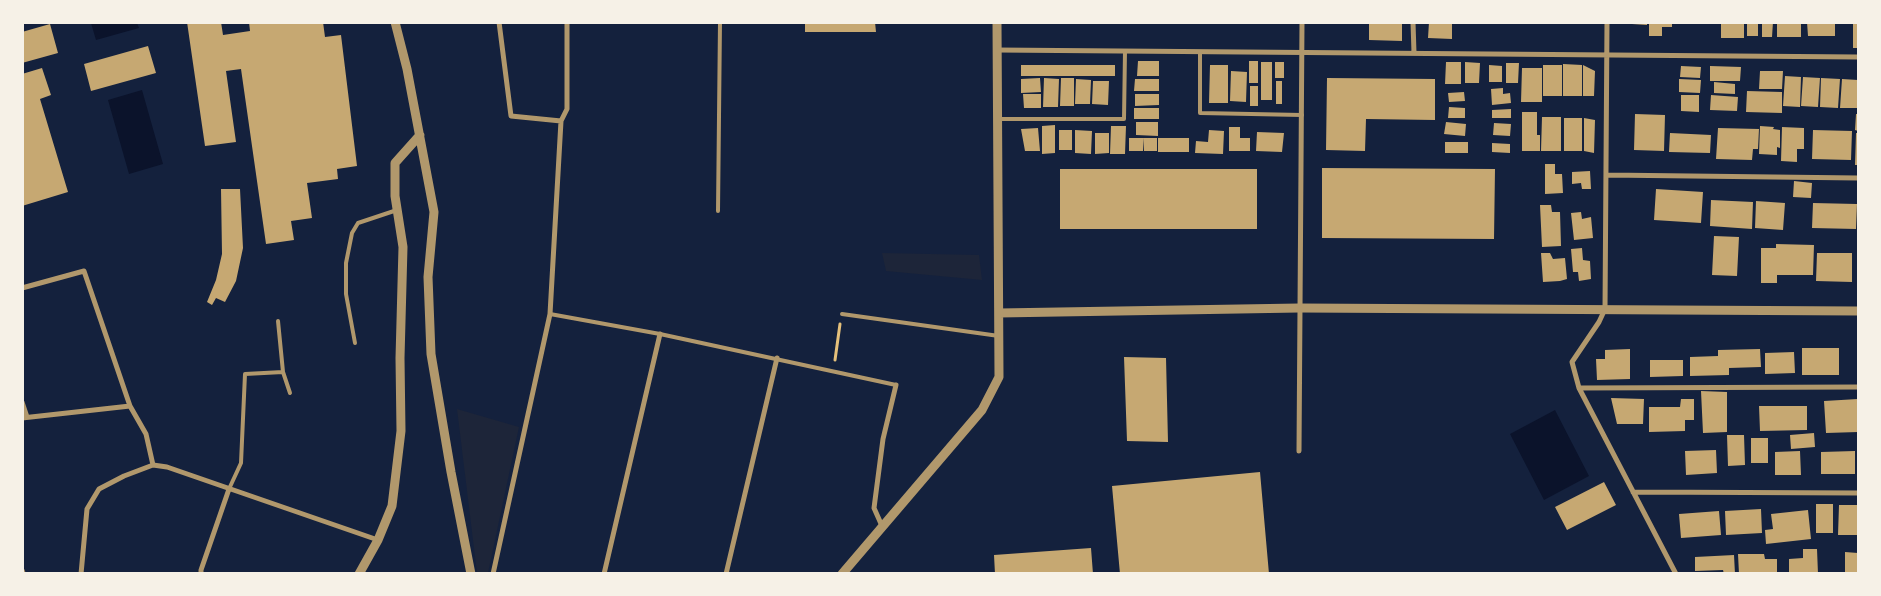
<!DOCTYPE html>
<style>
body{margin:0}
#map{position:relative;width:1881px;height:596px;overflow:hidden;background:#14213d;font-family:"Exo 2",sans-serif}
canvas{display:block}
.frame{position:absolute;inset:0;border:24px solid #f6f1e7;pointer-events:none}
</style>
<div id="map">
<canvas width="1881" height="596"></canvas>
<div class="frame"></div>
</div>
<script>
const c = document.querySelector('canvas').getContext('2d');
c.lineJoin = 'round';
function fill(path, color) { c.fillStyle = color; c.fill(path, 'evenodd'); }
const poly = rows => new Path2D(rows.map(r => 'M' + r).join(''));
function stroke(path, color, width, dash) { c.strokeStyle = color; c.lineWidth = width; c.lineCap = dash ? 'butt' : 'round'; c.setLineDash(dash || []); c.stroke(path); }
fill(poly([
 [882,253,979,255,982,280,886,271],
 [457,409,519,427,488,573,477,573]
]), '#1d2539');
fill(poly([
 [91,23,137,23,139,28,96,40],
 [142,90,163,164,129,174,108,100],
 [1555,410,1589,476,1544,500,1510,434]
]), '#0b132b');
fill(poly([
 [187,22,221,22,223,35,250,31,249,22,323,22,325,37,341,35,357,166,337,169,338,179,307,183,312,218,291,221,294,240,266,244,241,69,226,71,236,142,205,146],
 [805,22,875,22,876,32,805,32],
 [1369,22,1402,22,1402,41,1369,40],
 [1429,22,1452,22,1452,39,1428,38],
 [1632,22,1647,22,1647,25,1632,24],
 [1649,22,1672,22,1672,27,1662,27,1662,36,1649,36],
 [1721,22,1744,22,1744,38,1721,38],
 [1747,22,1758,22,1758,36,1747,36],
 [1762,22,1773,22,1772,37,1762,37],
 [1777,22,1801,22,1801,37,1777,37],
 [1807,22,1835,22,1835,36,1808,36],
 [1853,22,1858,22,1858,48,1853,48],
 [50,24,58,53,22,63,22,32],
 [148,46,156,73,91,91,84,64],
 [1138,61,1159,61,1159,76,1137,76],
 [1249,61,1258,61,1258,83,1249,83],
 [1261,62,1272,62,1272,100,1261,100],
 [1275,62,1284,62,1284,78,1275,78],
 [1446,62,1461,62,1461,84,1445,84],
 [1465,62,1480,63,1479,83,1465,83],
 [1506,63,1519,63,1518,83,1506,83],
 [1563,64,1582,65,1582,96,1563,96],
 [1021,65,1115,65,1115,76,1021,76],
 [1210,65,1228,65,1228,103,1209,103],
 [1489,65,1502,66,1502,82,1489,82],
 [1543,65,1562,65,1562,96,1543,96],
 [1583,65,1595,71,1594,96,1583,96],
 [1681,66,1701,67,1700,78,1680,77],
 [1710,66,1741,67,1740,81,1710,81],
 [42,68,51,95,40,99,68,192,22,206,22,74],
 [1522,68,1542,68,1542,102,1521,102],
 [1231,71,1247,72,1246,102,1230,101],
 [1760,71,1783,71,1782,89,1759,89],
 [1785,76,1801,77,1800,107,1783,106],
 [1803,77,1820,78,1818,107,1801,106],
 [1040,78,1041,92,1021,93,1021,79],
 [1044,78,1059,79,1058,107,1043,107],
 [1061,78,1074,78,1074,106,1060,106],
 [1327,78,1435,79,1435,120,1366,119,1365,151,1326,150],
 [1821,78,1840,79,1838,108,1820,107],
 [1076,79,1091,80,1090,104,1075,104],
 [1135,79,1159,79,1159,91,1134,91],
 [1679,79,1701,80,1700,93,1679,92],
 [1842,79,1858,80,1858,108,1840,108],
 [1093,81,1109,81,1108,105,1092,104],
 [1276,81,1282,81,1282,104,1276,104],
 [1714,82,1735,84,1735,94,1714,93],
 [1250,86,1258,86,1258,106,1250,106],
 [1503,88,1503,94,1510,93,1511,103,1492,105,1491,89],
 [1747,91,1782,92,1782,113,1746,112],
 [1464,92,1465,101,1449,102,1448,93],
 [1023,94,1041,94,1041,108,1024,108],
 [1135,94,1159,94,1159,105,1135,106],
 [1681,95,1699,95,1699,112,1681,111],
 [1711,95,1738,97,1737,111,1710,110],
 [1449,107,1465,108,1465,118,1448,118],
 [1134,108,1159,108,1159,119,1134,119],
 [1511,109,1511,118,1492,118,1492,110],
 [1522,112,1537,112,1537,135,1540,135,1540,151,1522,151],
 [1635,114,1665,115,1664,151,1634,150],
 [1856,114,1858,114,1858,131,1855,130],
 [1542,117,1561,117,1561,151,1541,151],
 [1564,118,1582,118,1582,151,1564,151],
 [1584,118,1595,120,1594,153,1584,151],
 [1136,122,1158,122,1158,136,1136,135],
 [1446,122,1466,124,1465,136,1444,134],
 [1494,123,1511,124,1510,136,1493,135],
 [1055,125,1055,153,1042,154,1042,126],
 [1111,126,1126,126,1125,154,1110,154],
 [1760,126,1774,127,1773,129,1780,130,1780,148,1777,147,1777,155,1759,154],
 [1229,127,1240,127,1240,138,1250,138,1250,151,1229,151],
 [1782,127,1804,128,1804,149,1797,149,1797,162,1781,161],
 [1038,128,1040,151,1025,151,1021,129],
 [1718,128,1759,129,1758,149,1753,149,1752,160,1716,159],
 [1059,130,1072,130,1072,150,1059,150],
 [1075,130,1092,131,1091,154,1075,153],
 [1209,130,1224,131,1223,154,1195,153,1196,141,1208,142],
 [1813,130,1852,131,1851,160,1812,159],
 [1257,132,1284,133,1282,152,1256,151],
 [1095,133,1109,133,1109,153,1095,154],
 [1670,133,1711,135,1710,153,1669,152],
 [1856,133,1858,133,1858,165,1855,165],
 [1129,138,1144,138,1143,151,1129,151],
 [1144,138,1157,138,1157,151,1144,151],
 [1158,138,1189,138,1189,152,1158,152],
 [1445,142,1468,142,1468,153,1445,153],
 [1492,143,1510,144,1510,153,1492,152],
 [1545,164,1555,164,1555,174,1562,174,1563,193,1545,194],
 [1322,168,1495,169,1494,239,1322,238],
 [1060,169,1257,169,1257,229,1060,229],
 [1590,171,1591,189,1582,189,1581,183,1572,184,1572,172],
 [1794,181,1812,183,1811,198,1793,197],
 [221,189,240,189,243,248,236,281,225,302,216,298,212,305,207,302,216,280,222,254],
 [1656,189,1703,192,1701,223,1654,220],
 [1711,200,1753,202,1752,229,1710,226],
 [1756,201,1785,203,1783,230,1755,228],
 [1813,203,1857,204,1856,229,1812,228],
 [1540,205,1551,205,1552,212,1560,212,1561,246,1542,247],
 [1581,212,1582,219,1591,217,1593,238,1574,240,1571,213],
 [1714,236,1739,237,1737,276,1712,275],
 [1776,244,1814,245,1813,275,1777,275,1777,283,1761,283,1761,248,1776,248],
 [1582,248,1583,260,1590,261,1591,279,1579,281,1578,272,1573,272,1571,249],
 [1541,253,1550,253,1553,259,1565,258,1567,279,1560,281,1543,282],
 [1817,253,1852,253,1852,282,1816,281],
 [1802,348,1839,348,1839,375,1802,375],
 [1630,349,1630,379,1597,380,1596,359,1605,359,1605,350],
 [1760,349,1761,367,1729,368,1729,375,1690,376,1690,357,1718,356,1718,350],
 [1794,352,1795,373,1765,374,1765,353],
 [1124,357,1166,358,1168,442,1127,441],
 [1650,360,1683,360,1683,376,1650,377],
 [1701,391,1727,392,1727,432,1703,433],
 [1611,398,1644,399,1643,424,1617,424],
 [1681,399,1694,399,1694,420,1685,420,1685,431,1649,432,1649,407,1680,407],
 [1858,399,1858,432,1826,433,1824,401],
 [1759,406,1807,406,1807,430,1760,431],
 [1814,433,1815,447,1791,449,1790,435],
 [1727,435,1744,435,1745,465,1728,466],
 [1751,438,1768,438,1768,463,1751,463],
 [1716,450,1717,473,1686,475,1685,451],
 [1800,451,1801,475,1775,475,1775,452],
 [1855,451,1855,474,1821,474,1821,452],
 [1260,472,1269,574,1120,574,1112,486],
 [1604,482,1616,505,1567,530,1555,507],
 [1816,504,1833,504,1833,533,1816,533],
 [1839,505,1857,505,1857,535,1838,535],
 [1761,509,1762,533,1726,535,1725,511],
 [1808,510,1811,539,1766,544,1765,530,1773,529,1771,514],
 [1719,511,1721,535,1681,538,1679,514],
 [1091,548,1093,574,995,574,994,555],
 [1803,549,1817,549,1818,574,1789,574,1789,559,1803,558],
 [1845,552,1858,553,1858,574,1845,574],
 [1738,554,1764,554,1765,559,1777,559,1777,574,1739,574],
 [1734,555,1735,574,1724,574,1723,570,1695,571,1695,557]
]), '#c6a872');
stroke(poly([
 [835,360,840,324]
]), '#e5c07b', 3);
stroke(poly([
 [1200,52,1200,113,1302,115],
 [998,119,1124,119,1125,51],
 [718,211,720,22],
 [550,314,660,334,896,385],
 [842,314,999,336],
 [278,321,283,372,290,393],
 [355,343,346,294,346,263,352,233,358,223,397,210],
 [229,489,241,463,245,374,283,372],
 [22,569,24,574]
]), '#b1986c', 4);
stroke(poly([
 [499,22,511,116,561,121],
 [1413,22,1414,53],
 [1607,22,1605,309,1599,322,1572,362,1579,388,1676,574],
 [997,50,1858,57],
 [1607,175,1858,178],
 [22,288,84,271,130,406,146,434,153,465],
 [1579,388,1858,387],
 [22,402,27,417],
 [22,418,130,406],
 [1299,451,1302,22],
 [1633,492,1858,493],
 [882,526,874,508,883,439,896,385],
 [81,574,87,509,99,489,124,476,153,465,167,467,378,540],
 [201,574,201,570,229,489],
 [493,574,550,314,561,121,567,109,567,22],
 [604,574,660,334],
 [726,574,777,358]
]), '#b1986c', 5);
stroke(poly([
 [395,22,407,69,434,212,428,277,431,354,451,472,471,574],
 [999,313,1299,308,1858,311],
 [359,574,378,540,392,506,401,431,400,358,403,247,395,196,395,163,420,135],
 [842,574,982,410,999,377,997,22]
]), '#b1986c', 9);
</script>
